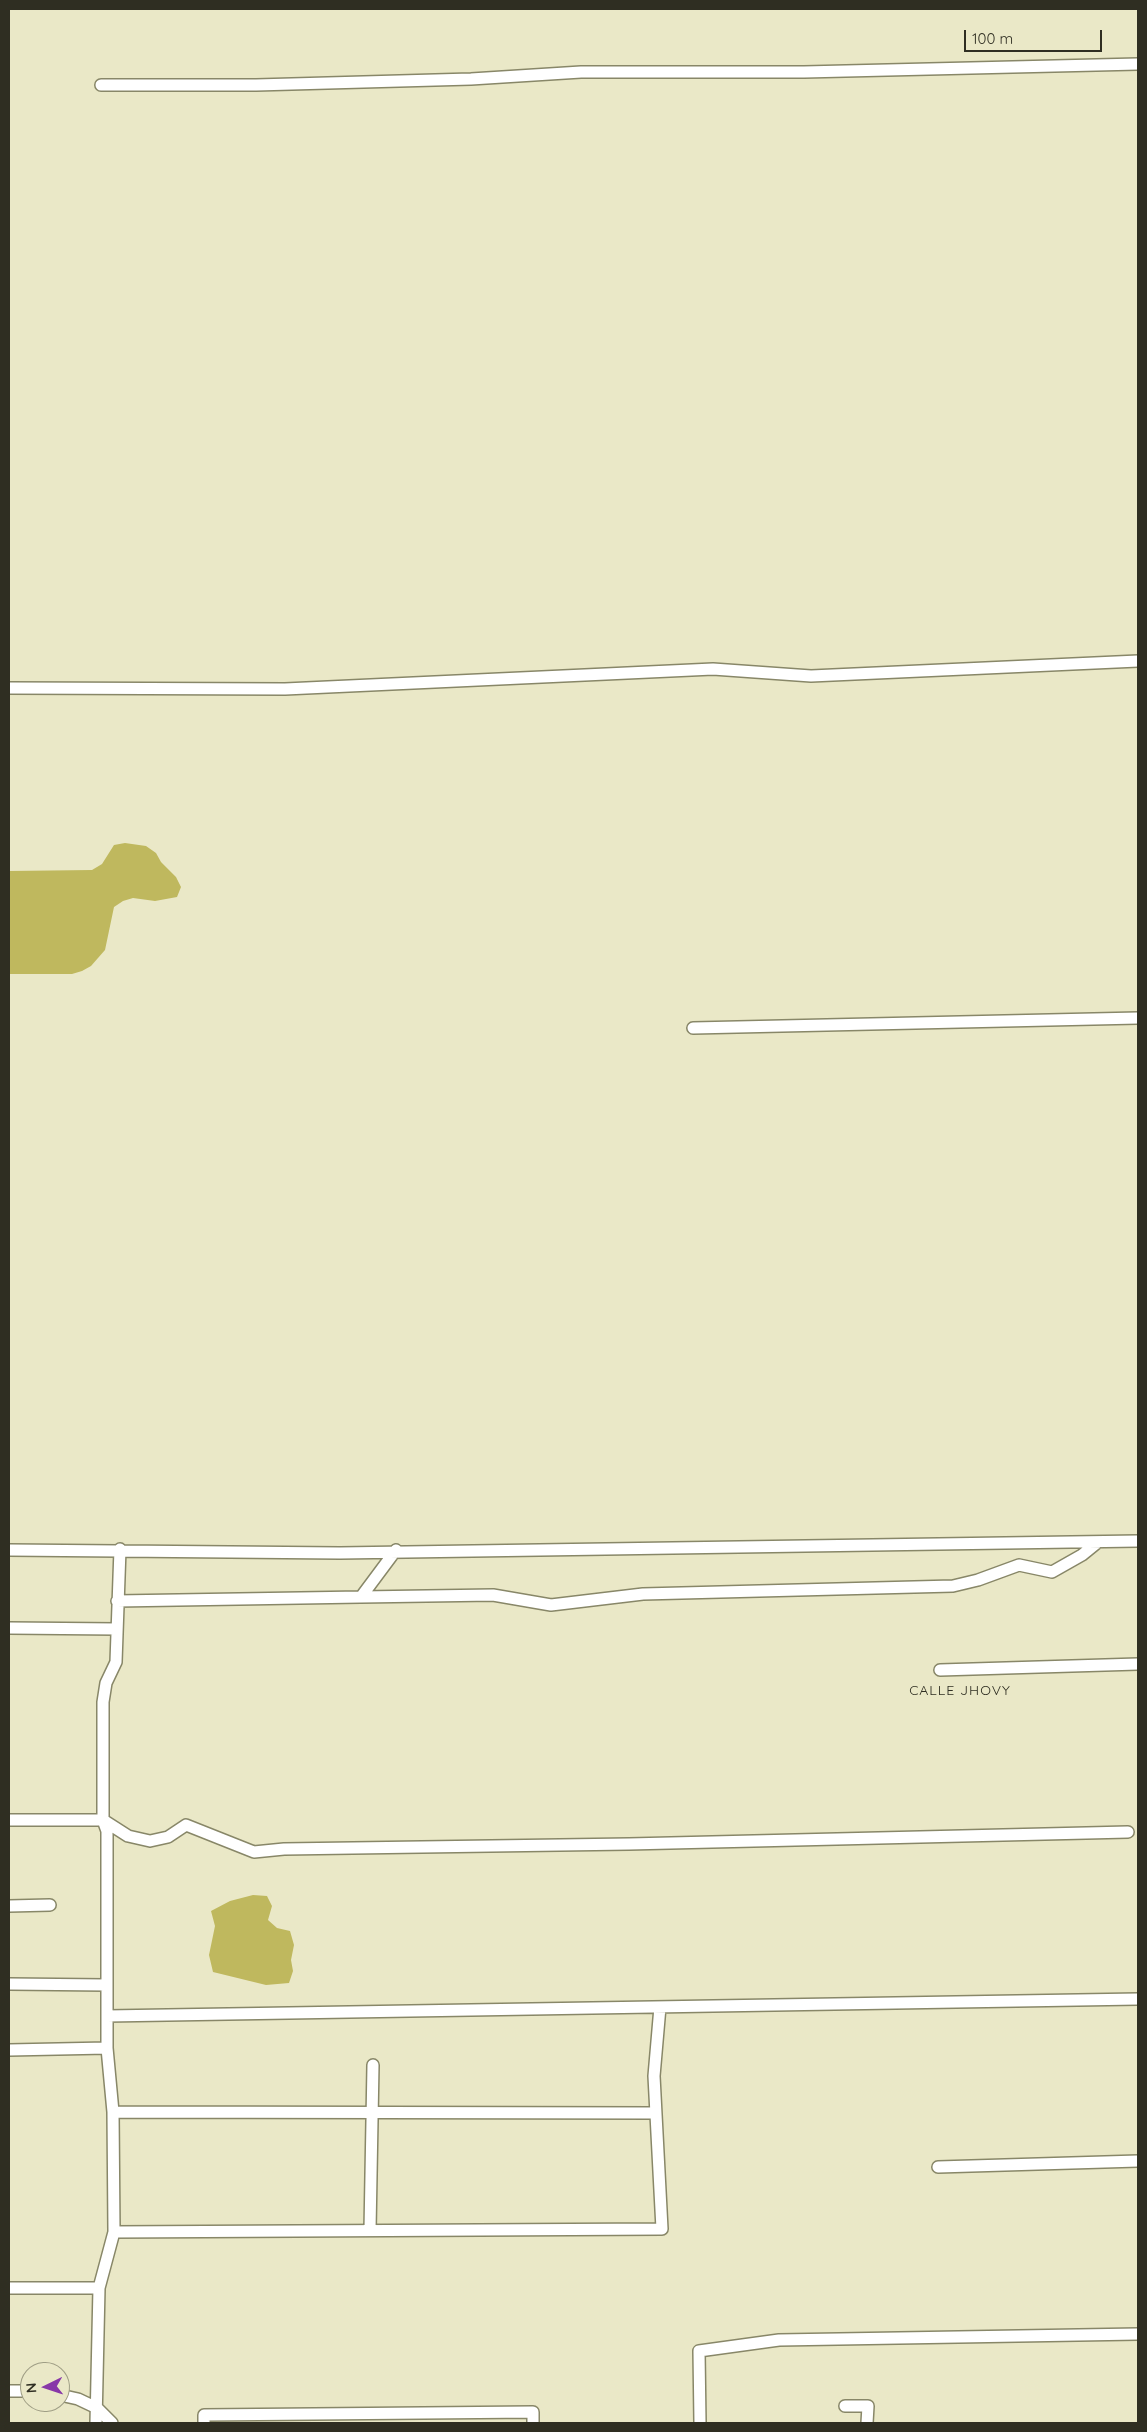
<!DOCTYPE html>
<style>
body{margin:0}
#map{position:relative;width:1147px;height:2432px;overflow:hidden;background:#eae8c7;font-family:Quicksand,sans-serif}
canvas{display:block}
.frame{position:absolute;inset:0;border:10px solid #2f2e22;pointer-events:none}
.north{position:absolute;left:20px;top:2362px;width:50px;height:50px;box-sizing:border-box;background:#eae8c7;border:1px solid #9f9e85;border-radius:50%;rotate:266deg;font-size:14px;font-weight:700;line-height:20px;text-align:center;color:#2f2e22}
.north::after{content:'';display:block;margin:auto;width:18px;height:22px;background:#8838a8;clip-path:polygon(50% 0,100% 100%,50% 72%,0 100%)}
.scale{position:absolute;left:964px;top:30px;width:138px;height:22px;box-sizing:border-box;border:2px solid #2f2e22;border-top:0;padding-left:6px;font-size:15px;line-height:18px;white-space:nowrap;color:#2f2e22;-webkit-text-stroke:4px #eae8c7;paint-order:stroke}
</style>
<div id="map">
<canvas width="1147" height="2432"></canvas>
<div class="frame"></div>
<div class="north">N</div>
<div class="scale">100 m</div>
</div>
<script>
const c = document.querySelector('canvas').getContext('2d');
c.lineJoin = 'round';
function fill(path, color) { c.fillStyle = color; c.fill(path, 'evenodd'); }
const poly = rows => new Path2D(rows.map(r => 'M' + r).join(''));
function stroke(path, color, width, dash) { c.strokeStyle = color; c.lineWidth = width; c.lineCap = dash ? 'butt' : 'round'; c.setLineDash(dash || []); c.stroke(path); }
function write(font, color, halo, rows, align = 'center') {
  c.font = font + ' Quicksand,sans-serif'; c.lineWidth = 5; c.setLineDash([]); c.textBaseline = 'middle'; c.strokeStyle = halo; c.fillStyle = color; for (const [text, x, y, turn = 0] of rows) {
    c.save(); c.translate(x, y); c.rotate((+turn || 0) * Math.PI / 180); c.textAlign = isNaN(turn) ? turn : align; if (halo) c.strokeText(text, 0, 0); c.fillText(text, 0, 0); c.restore();
  }
}
fill(poly([
 [125,843,146,846,156,853,161,862,176,877,181,887,177,897,155,901,133,898,123,901,114,907,105,950,91,966,82,971,72,974,9,974,9,871,92,870,102,864,114,845],
 [253,1895,267,1896,272,1906,268,1920,277,1928,290,1931,294,1945,291,1960,293,1971,289,1983,266,1985,213,1972,209,1955,215,1926,211,1911,230,1901]
]), '#bfb85e');
const minor = poly([
 [101,85,256,85,471,79,581,72,804,72,1138,64],
 [9,688,285,689,713,669,811,676,1138,661],
 [693,1028,1138,1018],
 [9,1550,340,1553,1138,1541],
 [361,1597,493,1595,551,1605,643,1594,953,1586,978,1580,1019,1565,1052,1572,1082,1555,1098,1542],
 [117,1601,361,1597,396,1550],
 [9,1628,117,1629],
 [940,1670,1138,1664],
 [9,1820,103,1820,128,1836,150,1841,168,1837,186,1825,254,1852,284,1849,629,1844,1128,1832],
 [9,1906,50,1905],
 [9,1984,106,1985],
 [107,2016,1138,1999],
 [9,2050,107,2048],
 [113,2112,655,2113],
 [938,2167,1138,2161],
 [370,2230,373,2065],
 [114,2232,662,2229,654,2076,660,2007],
 [9,2288,99,2288],
 [9,2391,30,2391],
 [60,2395,78,2399,97,2408,112,2423],
 [845,2406,868,2406,867,2423],
 [96,2423,99,2288,114,2232,113,2112,107,2048,107,1831,103,1820,103,1702,106,1683,116,1662,120,1549],
 [204,2423,204,2415,533,2412,533,2423],
 [700,2423,699,2351,779,2340,1138,2334]
]);
stroke(minor, '#888768', 14);
stroke(minor, '#fff', 11);
c.letterSpacing = '1px';
write('14px', '#2f2e22', '#eae8c7', [
 ["CALLE JHOVY",960,1691]
]);
c.letterSpacing = '0px';
</script>
